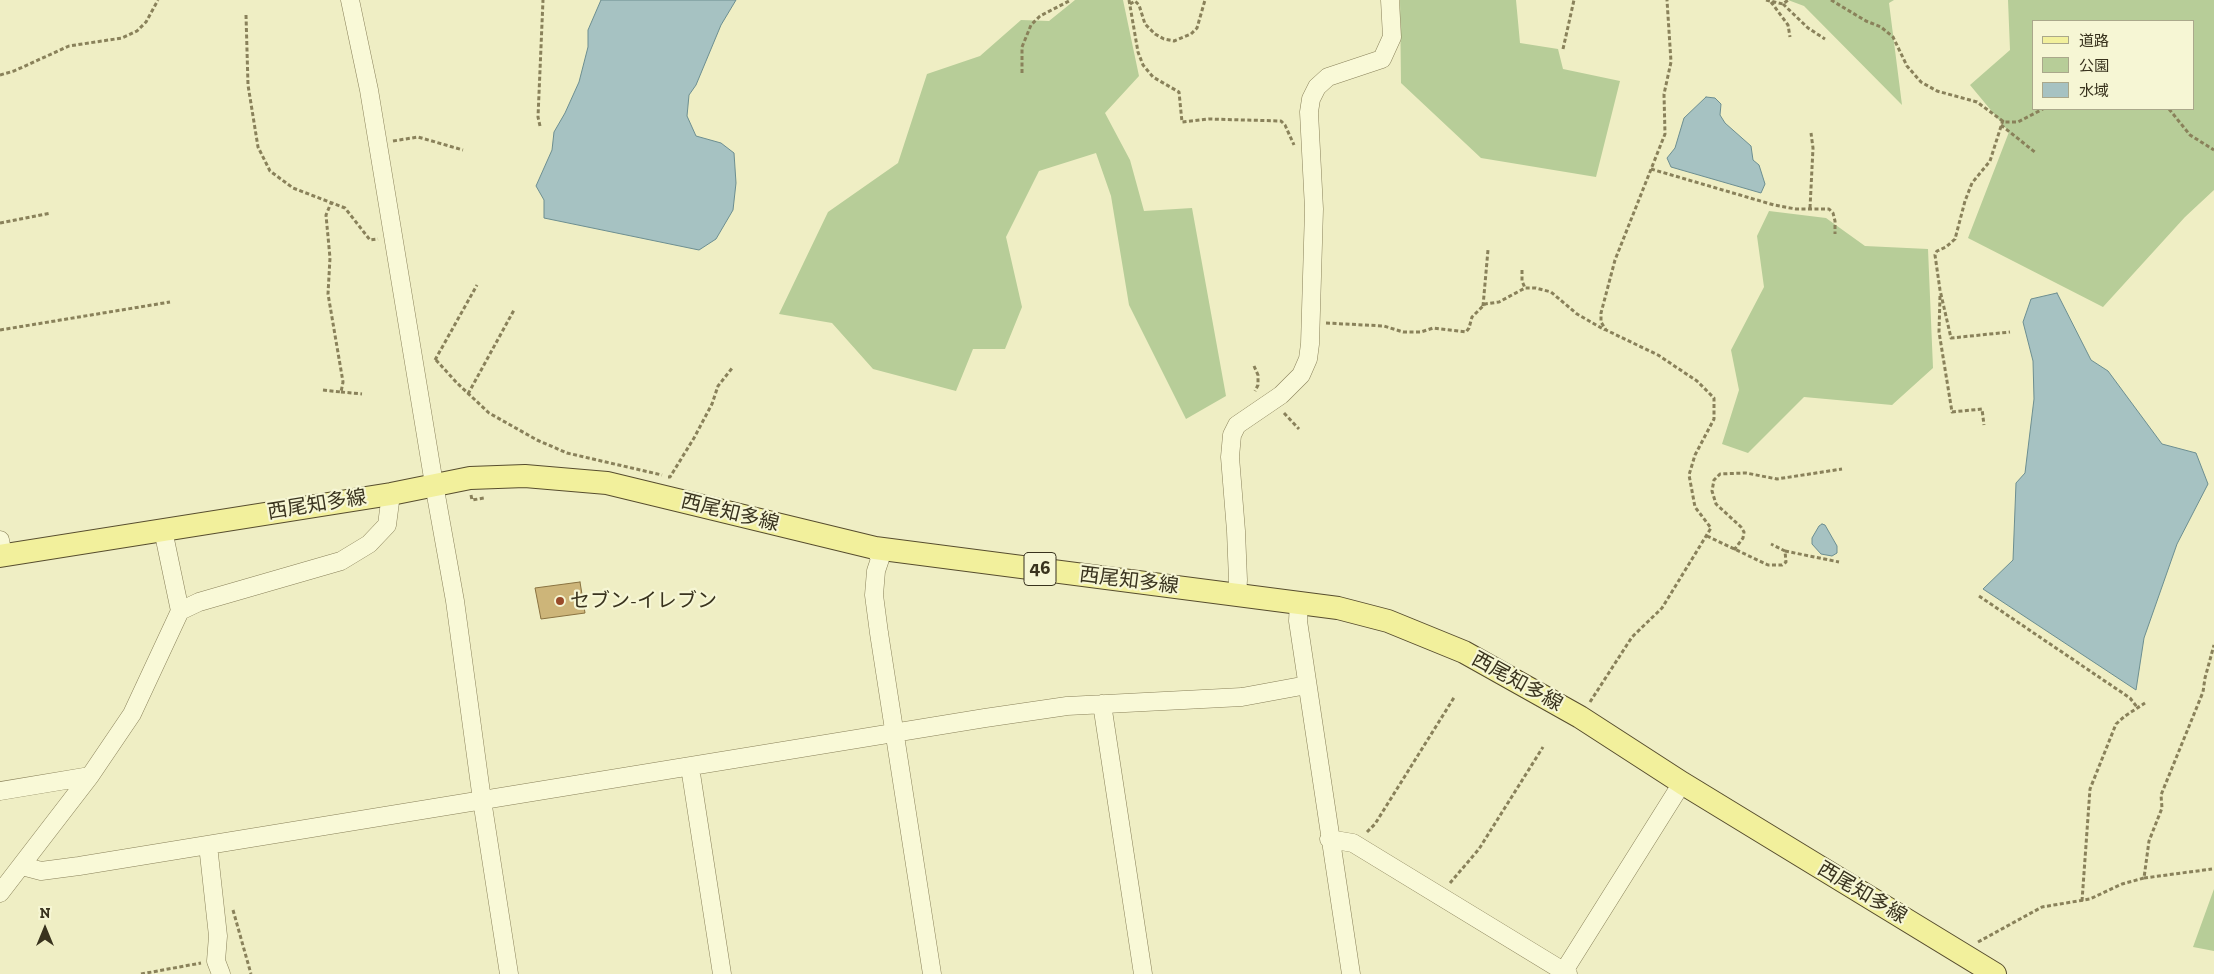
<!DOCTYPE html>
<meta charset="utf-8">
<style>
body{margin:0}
#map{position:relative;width:2214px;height:974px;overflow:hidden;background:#efeec4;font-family:"Zilla Slab","Noto Sans JP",serif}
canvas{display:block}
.legend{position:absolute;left:2032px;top:20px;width:162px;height:90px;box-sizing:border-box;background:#f6f6d4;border:1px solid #aaa88b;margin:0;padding:6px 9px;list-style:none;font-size:15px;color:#39331e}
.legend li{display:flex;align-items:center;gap:10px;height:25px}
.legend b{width:25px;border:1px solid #aaa88b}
.north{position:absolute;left:20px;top:904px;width:50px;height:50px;-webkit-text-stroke:4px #f6f6d4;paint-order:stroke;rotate:0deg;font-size:14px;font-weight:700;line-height:20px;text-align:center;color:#39331e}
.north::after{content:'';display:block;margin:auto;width:18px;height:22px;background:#39331e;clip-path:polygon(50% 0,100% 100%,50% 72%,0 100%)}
</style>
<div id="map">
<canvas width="2214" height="974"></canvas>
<ul class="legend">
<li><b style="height:6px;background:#f2f09c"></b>道路</li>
<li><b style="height:14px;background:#b7cd98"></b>公園</li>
<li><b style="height:14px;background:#a6c2c2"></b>水域</li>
</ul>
<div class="north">N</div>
</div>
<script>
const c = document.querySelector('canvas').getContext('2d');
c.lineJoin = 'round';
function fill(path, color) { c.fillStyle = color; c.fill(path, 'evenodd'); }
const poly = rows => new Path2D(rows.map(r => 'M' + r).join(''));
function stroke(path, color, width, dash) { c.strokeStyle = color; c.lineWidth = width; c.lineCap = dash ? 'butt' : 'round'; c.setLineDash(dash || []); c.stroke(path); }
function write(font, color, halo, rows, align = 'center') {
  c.font = font + ' "Zilla Slab","Noto Sans JP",serif'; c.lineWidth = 4.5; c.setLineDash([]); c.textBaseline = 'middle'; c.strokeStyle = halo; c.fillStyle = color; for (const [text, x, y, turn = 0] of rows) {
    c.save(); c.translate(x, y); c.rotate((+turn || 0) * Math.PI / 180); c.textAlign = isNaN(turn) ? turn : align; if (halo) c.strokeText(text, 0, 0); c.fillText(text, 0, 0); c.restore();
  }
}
fill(poly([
 [1075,0,1123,0,1139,76,1105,113,1130,160,1144,211,1192,208,1226,396,1186,419,1129,305,1111,196,1096,153,1039,171,1006,237,1022,307,1005,349,973,349,956,391,873,369,832,323,779,314,828,212,898,163,927,74,980,56,1021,20,1049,21],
 [1400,0,1516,0,1520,43,1558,49,1563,69,1620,81,1596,177,1481,158,1401,83],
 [1788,0,1894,0,1889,3,1902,105,1804,6],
 [2008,0,2214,0,2214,190,2185,217,2103,307,1968,238,2009,132,1970,85,2010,50],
 [2033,21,2193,21,2193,109,2033,109],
 [1769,211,1826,218,1865,246,1928,249,1933,368,1892,405,1804,397,1748,453,1722,444,1739,390,1731,350,1764,287,1757,236],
 [2214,889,2214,951,2193,947]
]), '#b7cd98');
const water = poly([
 [601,0,736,0,721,25,696,85,689,95,687,116,696,136,721,143,734,153,736,183,733,210,716,239,699,250,544,218,544,200,536,186,552,150,554,132,565,113,579,82,588,47,588,30,601,0],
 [1706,97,1715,98,1721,104,1720,115,1725,123,1751,146,1753,160,1759,165,1765,184,1761,193,1671,167,1667,158,1675,148,1684,118,1706,97],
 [2057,293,2091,360,2108,371,2162,444,2196,453,2208,484,2177,544,2144,638,2136,690,1983,589,2013,560,2016,483,2025,473,2034,399,2033,361,2023,322,2031,299,2057,293],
 [1822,524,1825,525,1837,546,1837,553,1832,556,1821,554,1812,544,1812,538,1819,526,1822,524]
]);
fill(water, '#a6c2c2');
stroke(water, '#6c8e90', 1);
const building = poly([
 [580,582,585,613,541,619,535,588,580,582]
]);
fill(building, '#cdb579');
stroke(building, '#897240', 1);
const minor = poly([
 [350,0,369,90,434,484,455,601,482,800,509,974],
 [0,540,3,555],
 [875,548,880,559,876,571,874,595,879,633,932,974],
 [1237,595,1238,580,1236,531,1230,457,1232,435,1237,425,1281,395,1301,375,1308,359,1310,344,1314,209,1309,112,1311,99,1317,87,1328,77,1382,59,1392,37,1390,0],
 [1299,602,1298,621,1351,974],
 [180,611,199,602,341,561,369,544,387,525,391,494],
 [1102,704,1143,974],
 [690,767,722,974],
 [0,791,90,776],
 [1329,839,1353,843,1568,974],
 [208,845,218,936,216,961,221,974],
 [22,866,41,871,79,866,985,718,1067,706,1242,697,1307,685],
 [0,893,90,776,132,714,180,611,163,530],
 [1564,974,1564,971,1682,783]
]);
const major = poly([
 [0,556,391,494,470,478,525,476,607,483,875,548,1338,608,1388,621,1464,652,1580,717,1682,783,1995,974]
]);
stroke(minor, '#89815a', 19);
stroke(major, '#574d2e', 24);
stroke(poly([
 [1129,0,1138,52,1143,65,1153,77,1179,92,1182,122,1209,119,1281,121,1285,125,1294,145],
 [1766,0,1783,4,1788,0],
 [1831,0,1866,21,1881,27,1893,37,1907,66,1921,82,1937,91,1977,102,2004,122,2018,122,2043,109],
 [1771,2,1788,25,1790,37],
 [1130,4,1135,1,1139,5,1145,24,1155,34,1164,39,1174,41,1191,34,1197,28,1205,0],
 [1783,4,1808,28,1825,39],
 [246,15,248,85,258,147,270,171,293,188,345,208,370,240,378,239],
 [1563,49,1574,0],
 [1022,73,1022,47,1031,25,1040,16,1071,0],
 [0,75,14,71,69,46,122,38,137,31,146,22,158,0],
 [2169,109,2190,135,2214,150],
 [2003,120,1990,161,1972,183,1965,201,1955,239,1946,247,1937,251,1935,255,1940,290,1951,338,2010,332],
 [2001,125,2036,153],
 [540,126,538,117,543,0],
 [393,141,418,137,463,150],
 [1651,169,1774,205,1796,209,1829,209,1833,213,1835,221,1835,234],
 [1810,208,1813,148,1811,133],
 [0,223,51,213],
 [1522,270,1522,281,1525,288],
 [1940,296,1939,332,1952,412,1982,409,1984,425],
 [1483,306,1488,250],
 [1326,323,1384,326,1403,332,1421,332,1433,328,1466,332,1469,328,1472,317,1485,304,1499,302,1525,288,1536,288,1551,292,1577,314,1605,330],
 [0,330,170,302],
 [435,360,477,285],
 [436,360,457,383,489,413,537,440,567,453,662,475],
 [1254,366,1258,375,1258,385,1255,391],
 [323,390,341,392,343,382,328,294,330,258,326,215,331,203],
 [341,392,362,394],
 [468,394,514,310],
 [1284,413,1299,429],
 [668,477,670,477,694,438,712,404,718,386,733,367],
 [471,495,472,500,484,498],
 [1707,536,1768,565,1782,565,1786,562,1785,551,1771,544],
 [1734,550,1743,538,1744,532,1741,527,1716,504,1712,491,1714,480,1720,474,1746,473,1777,479,1842,469],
 [1785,551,1839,562],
 [1979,596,2130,698,2137,707],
 [1590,702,1632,637,1662,608,1711,528,1695,507,1689,475,1695,455,1714,419,1714,398,1697,381,1658,355,1606,330,1601,322,1601,313,1615,260,1665,134,1664,94,1671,62,1667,0],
 [1367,832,1375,824,1455,696],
 [2144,878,2212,869],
 [1450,883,1479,849,1543,747],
 [2082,901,2090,789,2116,724,2125,716,2145,703],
 [233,910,251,974],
 [1978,942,2042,907,2090,899,2122,884,2144,878,2149,841,2162,808,2161,795,2203,692,2205,678,2214,645],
 [141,974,201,963]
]), '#89815a', 3, [4, 2.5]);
stroke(minor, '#f9f9d7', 18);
stroke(major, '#f2f09c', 22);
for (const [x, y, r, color] of [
 [560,601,5,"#994a29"]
]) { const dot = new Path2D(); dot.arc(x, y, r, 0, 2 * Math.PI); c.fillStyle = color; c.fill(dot); stroke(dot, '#f6f6d4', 2); }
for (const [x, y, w] of [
 [1040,569,32]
]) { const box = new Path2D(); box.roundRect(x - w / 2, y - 16.5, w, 33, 4); c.fillStyle = '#f6f6d4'; c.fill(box); stroke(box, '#39331e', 1); }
write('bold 19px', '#39331e', null, [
 ["46",1040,569]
]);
write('20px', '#39331e', '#f6f6d4', [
 ["西尾知多線",317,505,-9],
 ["西尾知多線",730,513,14],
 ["西尾知多線",1129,581,7],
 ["西尾知多線",1517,682,29],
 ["西尾知多線",1862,893,31]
]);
write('20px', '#39331e', '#f6f6d4', [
 ["セブン-イレブン",570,601]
], 'left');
</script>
